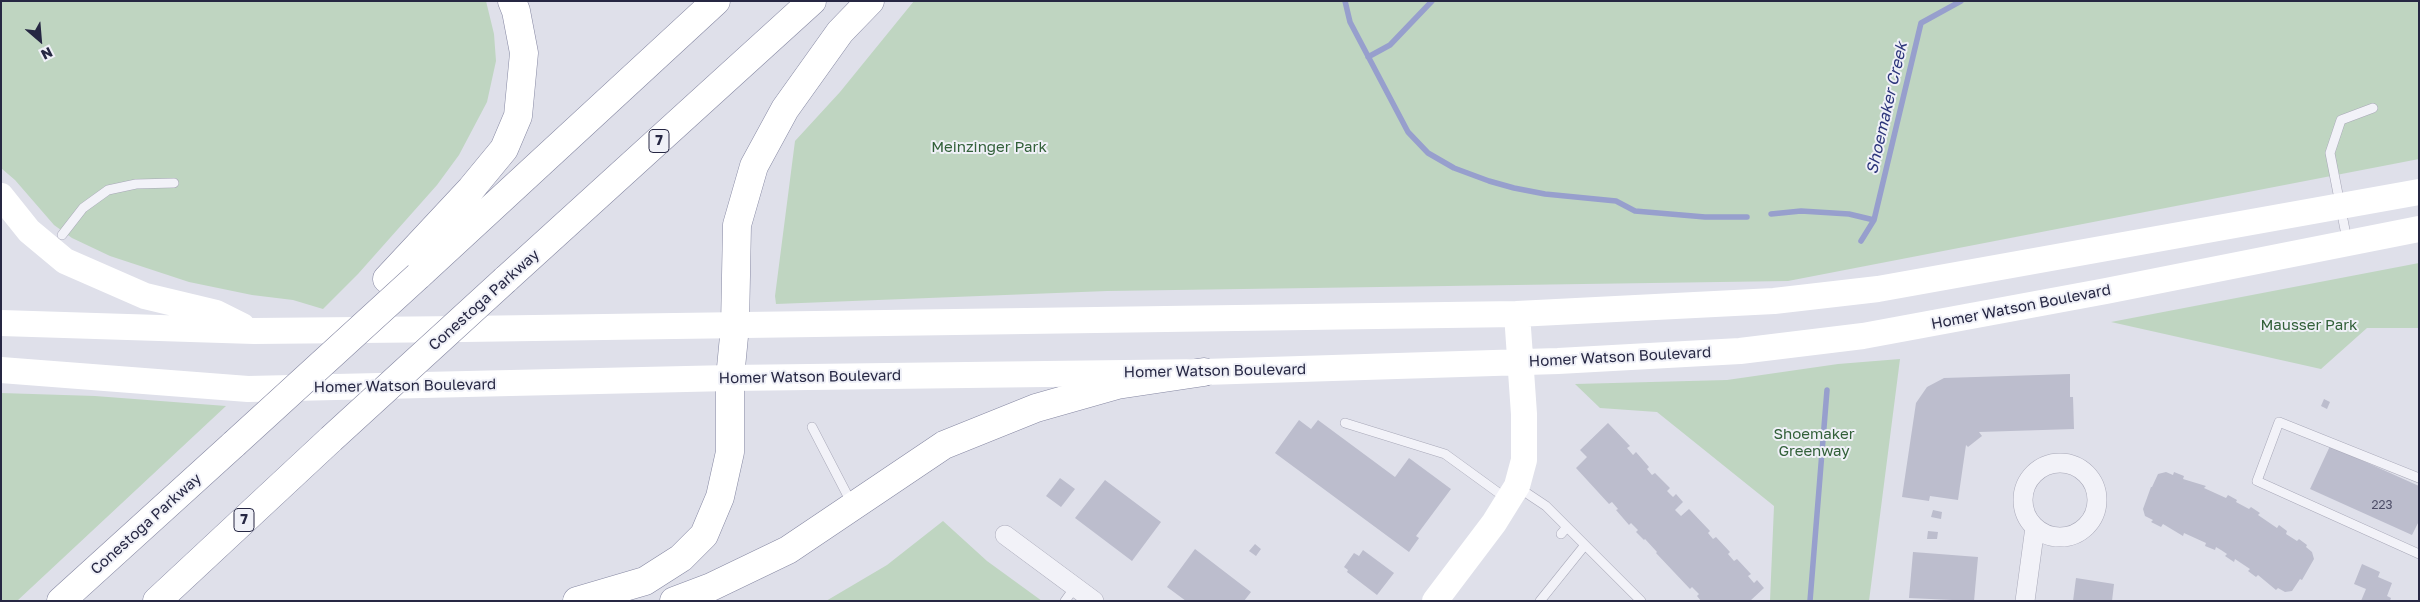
<!DOCTYPE html>
<style>
body{margin:0}
#map{position:relative;width:2420px;height:602px;overflow:hidden;background:#dfe0ea;font-family:"Golos Text",sans-serif}
canvas{display:block}
.frame{position:absolute;inset:0;border:2px solid #262743;pointer-events:none}
.north{position:absolute;left:15px;top:15px;width:50px;height:50px;-webkit-text-stroke:4px #eff0f7;paint-order:stroke;rotate:153deg;font-size:14px;font-weight:700;line-height:20px;text-align:center;color:#262743}
.north::after{content:'';display:block;margin:auto;width:18px;height:22px;background:#262743;clip-path:polygon(50% 0,100% 100%,50% 72%,0 100%)}
</style>
<div id="map">
<canvas width="2420" height="602"></canvas>
<div class="frame"></div>
<div class="north">N</div>
</div>
<script>
const c = document.querySelector('canvas').getContext('2d');
c.lineJoin = 'round';
function fill(path, color) { c.fillStyle = color; c.fill(path, 'evenodd'); }
const poly = rows => new Path2D(rows.map(r => 'M' + r).join(''));
function stroke(path, color, width, dash) { c.strokeStyle = color; c.lineWidth = width; c.lineCap = dash ? 'butt' : 'round'; c.setLineDash(dash || []); c.stroke(path); }
function write(font, color, halo, rows, align = 'center') {
  c.font = font + ' "Golos Text",sans-serif'; c.lineWidth = 4; c.setLineDash([]); c.textBaseline = 'middle'; c.strokeStyle = halo; c.fillStyle = color; for (const [text, x, y, turn = 0] of rows) {
    c.save(); c.translate(x, y); c.rotate((+turn || 0) * Math.PI / 180); c.textAlign = isNaN(turn) ? turn : align; if (halo) c.strokeText(text, 0, 0); c.fillText(text, 0, 0); c.restore();
  }
}
fill(poly([
 [1,1,486,1,494,34,496,61,487,102,459,155,437,185,358,274,323,309,293,300,252,295,189,282,110,256,72,238,54,225,15,180,1,168],
 [914,1,2419,1,2419,159,1788,281,1107,291,776,304,775,296,795,141,840,92],
 [2419,263,2419,328,2367,328,2321,369,2111,322],
 [1900,359,1869,601,1770,601,1774,506,1657,412,1600,408,1575,384,1727,380,1838,364],
 [1,393,95,396,226,406,17,601,1,601],
 [943,521,987,561,1042,601,826,601,887,565]
]), '#bfd5c1');
stroke(poly([
 [1345,1,1350,22,1408,132,1428,153,1454,168,1489,181,1514,188,1545,194,1616,201,1635,211,1705,217,1747,217],
 [1368,57,1390,45,1432,1],
 [1771,214,1801,211,1849,214,1874,220],
 [1861,241,1874,220,1921,23,1961,1],
 [1810,601,1827,390]
]), '#979fcd', 5.5);
fill(poly([
 [2070,374,2070,397,2073,397,2074,429,1979,432,1982,436,1968,447,1966,445,1958,500,1930,496,1929,501,1902,497,1916,403,1927,387,1944,378],
 [2324,399,2330,402,2327,409,2321,406],
 [1299,420,1311,429,1318,420,1395,477,1409,458,1451,489,1416,536,1419,538,1409,552,1275,453],
 [1608,423,1630,446,1627,448,1633,455,1636,452,1649,467,1647,469,1652,475,1655,473,1670,488,1667,491,1673,497,1676,494,1683,502,1675,510,1681,516,1689,509,1710,531,1708,533,1713,539,1716,537,1730,552,1728,554,1734,561,1737,559,1751,574,1748,576,1754,583,1757,580,1764,588,1750,601,1701,601,1697,596,1699,594,1692,587,1690,589,1656,553,1657,552,1645,539,1644,540,1636,532,1638,530,1631,523,1629,525,1616,510,1618,509,1612,502,1609,504,1576,468,1587,457,1580,450],
 [2330,446,2419,486,2419,521,2412,535,2310,489],
 [2166,472,2173,475,2174,472,2184,476,2183,479,2206,486,2204,488,2226,498,2228,495,2237,500,2236,502,2249,509,2251,507,2260,513,2258,515,2277,528,2279,525,2287,531,2286,534,2297,541,2299,539,2307,545,2306,547,2312,552,2314,559,2302,580,2300,579,2292,591,2285,592,2278,588,2276,590,2258,575,2256,577,2248,571,2250,569,2235,559,2234,562,2225,556,2227,554,2221,550,2216,547,2215,550,2205,546,2206,543,2184,533,2183,536,2163,524,2161,527,2151,522,2153,520,2145,516,2143,509,2151,487,2152,487,2158,474],
 [1060,478,1075,489,1061,507,1046,496],
 [1105,480,1161,522,1132,561,1075,518],
 [1933,510,1942,512,1941,519,1931,517],
 [1928,531,1938,532,1937,539,1927,539],
 [1255,544,1261,549,1256,556,1249,551],
 [1195,549,1251,592,1244,601,1186,601,1167,587],
 [1363,550,1394,573,1377,595,1347,572,1348,570,1344,567,1354,553,1359,556],
 [1913,552,1978,557,1974,601,1909,598],
 [2362,564,2380,572,2378,577,2392,583,2387,596,2391,598,2390,601,2361,601,2366,589,2354,584],
 [2076,578,2114,584,2112,601,2073,601]
]), '#bcbdcd');
const lane = poly([
 [62,235,83,208,108,190,136,184,174,183],
 [2347,240,2330,153,2341,120,2373,108],
 [1345,423,1445,454,1507,499],
 [812,427,852,504],
 [2419,478,2279,422,2257,481,2419,554],
 [1519,488,1546,506,1641,601],
 [1561,534,1567,527],
 [1065,601,1075,587],
 [1540,601,1585,545]
]);
const street = poly([
 '2023 500a37 37 0 1 1 74 0a37 37 0 1 1-74 0Z',
 [1005,535,1094,601],
 [2025,601,2035,527]
]);
const highway = poly([
 [418,276,716,1],
 [387,279,471,189,504,149,518,116,524,53,516,11,512,1],
 [505,280,812,1],
 [61,601,234,444],
 [157,601,331,439],
 [577,601,645,581,681,558,704,535,720,497,730,452,730,378,735,326,737,225,754,166,785,109,840,32,870,1],
 [674,601,711,587,788,550,944,445,1036,408,1117,385,1204,372]
]);
stroke(lane, '#a8a8b8', 10);
stroke(street, '#a8a8b8', 20);
stroke(highway, '#8587a2', 29);
stroke(lane, '#f2f2f8', 9);
stroke(street, '#f2f2f8', 19);
stroke(poly([
 [1,196,29,231,65,261,145,296,216,313,242,326],
 [1,323,254,331,464,329,1517,314,1774,301,1878,289,2419,192],
 [1,370,248,389,730,378,1204,372,1558,361,1740,351,1863,336,2106,291,2419,229],
 [1435,601,1494,523,1517,486,1524,460,1524,414,1517,314]
]), '#fff', 26);
stroke(highway, '#fff', 28);
const highwayBridge = poly([
 [331,439,505,280],
 [234,444,418,276]
]);
stroke(highwayBridge, '#8587a2', 29, []);
stroke(highwayBridge, '#fff', 28);
write('12px', '#4c4c66', null, [
 ["223",2382,505]
]);
for (const [x, y, w] of [
 [659,141,20],
 [244,520,20]
]) { const box = new Path2D(); box.roundRect(x - w / 2, y - 11.5, w, 23, 4); c.fillStyle = '#eff0f7'; c.fill(box); stroke(box, '#262743', 1); }
write('bold 14px', '#262743', null, [
 ["7",659,141],
 ["7",244,520]
]);
write('15px', '#326039', '#eff0f7', [
 ["Meinzinger Park",989,147],
 ["Mausser Park",2309,325],
 ["Shoemaker",1814,434],
 ["Greenway",1814,451]
]);
write('15px', '#262743', '#eff0f7', [
 ["Conestoga Parkway",484,300,-42],
 ["Homer Watson Boulevard",2021,307,-11],
 ["Homer Watson Boulevard",1620,357,-3],
 ["Homer Watson Boulevard",1215,371,-1],
 ["Homer Watson Boulevard",810,377,-1],
 ["Homer Watson Boulevard",405,386,-1],
 ["Conestoga Parkway",146,524,-42]
]);
write('italic 16px', '#2c357b', '#eff0f7', [
 ["Shoemaker Creek",1887,108,-77]
]);
</script>
